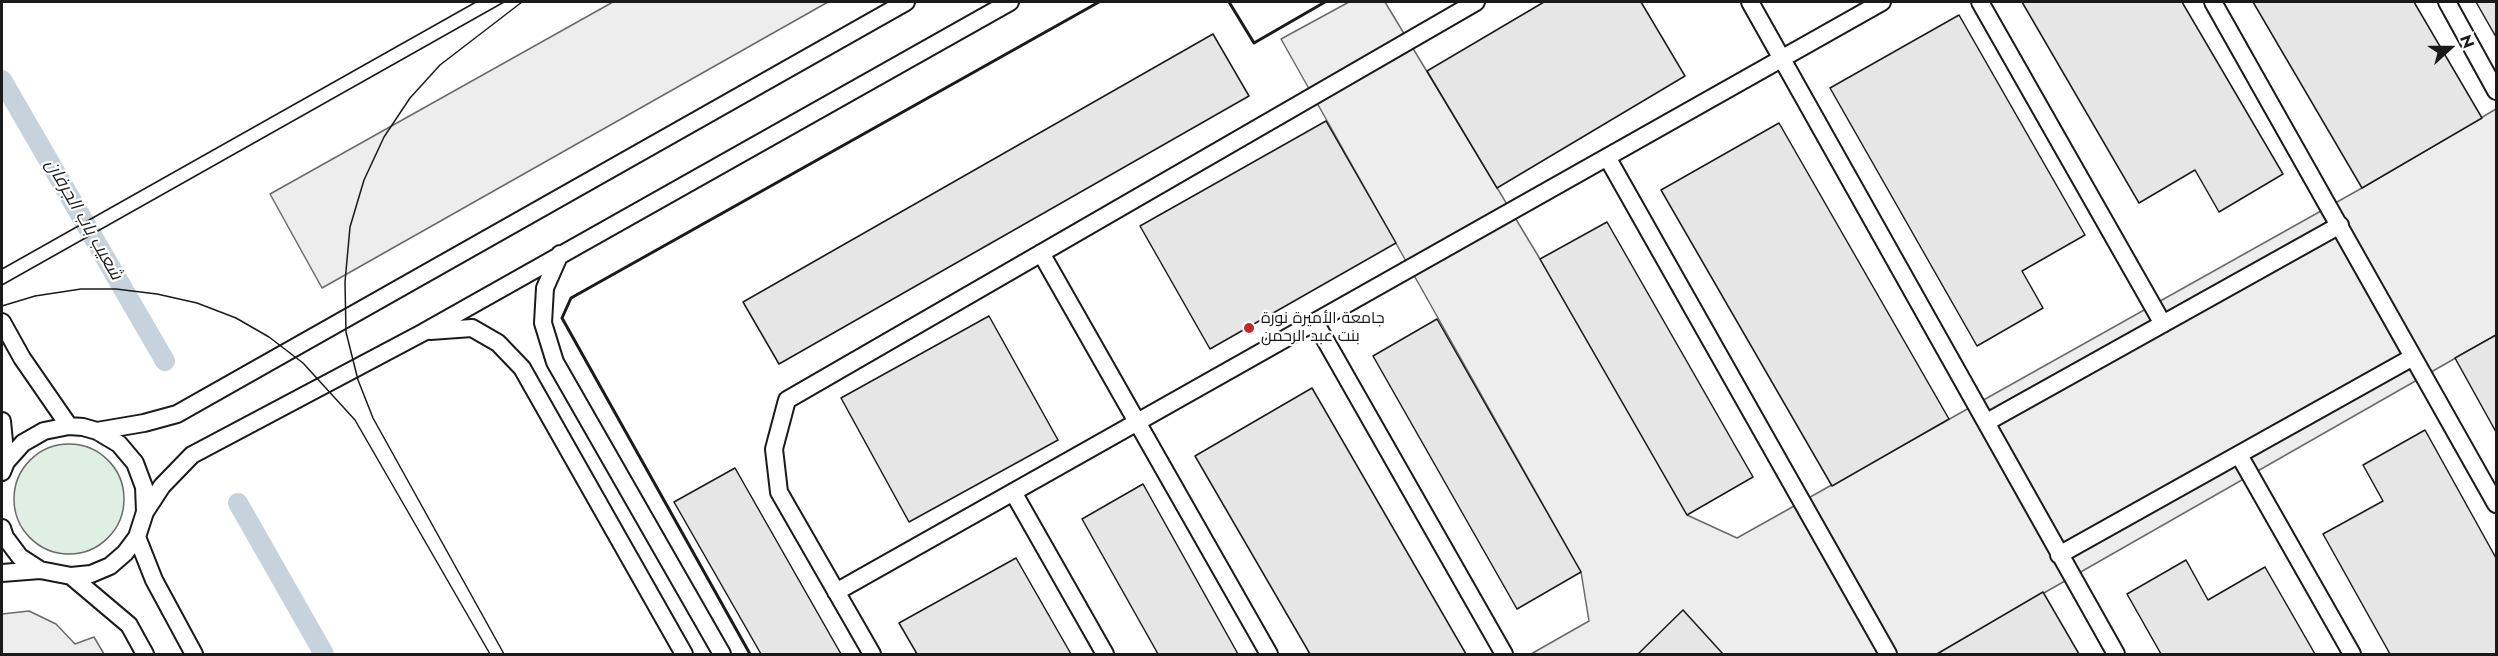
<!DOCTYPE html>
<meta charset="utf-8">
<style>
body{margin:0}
#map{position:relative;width:2498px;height:656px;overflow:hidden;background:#fff;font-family:Jost,sans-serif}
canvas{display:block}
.frame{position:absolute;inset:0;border:3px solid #1a1a1a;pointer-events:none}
.north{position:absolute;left:2420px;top:18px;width:60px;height:60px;-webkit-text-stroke:4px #fff;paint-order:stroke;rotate:69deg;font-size:16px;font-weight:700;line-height:24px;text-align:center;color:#1a1a1a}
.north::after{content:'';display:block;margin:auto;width:21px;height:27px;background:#1a1a1a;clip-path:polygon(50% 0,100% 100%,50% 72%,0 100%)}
</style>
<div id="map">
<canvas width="2498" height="656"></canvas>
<div class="frame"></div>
<div class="north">N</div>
</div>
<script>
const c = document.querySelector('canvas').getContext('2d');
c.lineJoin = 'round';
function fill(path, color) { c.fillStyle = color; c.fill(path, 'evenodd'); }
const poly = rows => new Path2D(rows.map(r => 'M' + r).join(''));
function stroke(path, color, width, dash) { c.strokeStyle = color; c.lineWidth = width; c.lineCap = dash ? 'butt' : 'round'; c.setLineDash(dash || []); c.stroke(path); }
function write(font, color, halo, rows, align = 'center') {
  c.font = font + ' Jost,Cairo,sans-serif'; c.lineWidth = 4.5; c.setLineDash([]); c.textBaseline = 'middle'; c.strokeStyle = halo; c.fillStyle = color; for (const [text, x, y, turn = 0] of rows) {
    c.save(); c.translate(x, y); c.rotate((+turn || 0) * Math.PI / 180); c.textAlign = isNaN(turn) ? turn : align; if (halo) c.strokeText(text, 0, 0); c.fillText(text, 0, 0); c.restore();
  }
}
const green = poly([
 '14 499a55 55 0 1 1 110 0a55 55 0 1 1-110 0Z'
]);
fill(green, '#e0efe3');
stroke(green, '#6a6a6a', 1.5);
const parking = poly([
 [613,2,828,2,322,288,270,194,613,2],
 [1349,2,1385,2,1540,259,1687,515,1737,538,2362,188,2496,109,2496,335,1937,654,1531,654,1589,621,1581,572,1281,39,1349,2],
 [29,611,56,624,75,644,94,637,104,654,2,654,2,614,29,611]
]);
fill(parking, '#ededed');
stroke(parking, '#6a6a6a', 1.5);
stroke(poly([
 [2,80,165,361],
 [238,503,324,654]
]), '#c6d2dc', 20);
const building = poly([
 [1544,2,1641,2,1685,76,1497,188,1427,71,1544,2],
 [2022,2,2182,2,2283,174,2219,212,2195,170,2139,203,2022,2],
 [2253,2,2414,2,2482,118,2362,188,2253,2],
 [2476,2,2496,2,2496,37,2476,2],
 [1959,15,2085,235,2022,271,2043,308,1977,346,1830,88,1959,15],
 [1213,34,1249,96,779,364,743,302,1213,34],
 [1326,121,1396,243,1210,349,1140,226,1326,121],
 [1779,123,1949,419,1832,486,1661,190,1779,123],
 [1607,222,1753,477,1687,515,1540,259,1607,222],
 [989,316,1058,440,909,522,841,398,989,316],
 [1437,319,1581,572,1517,609,1373,356,1437,319],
 [2496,335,2496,432,2455,358,2496,335],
 [1312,388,1466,654,1310,654,1195,456,1312,388],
 [2425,430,2496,558,2496,654,2390,654,2323,534,2383,501,2363,465,2425,430],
 [735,468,841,654,761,654,674,502,735,468],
 [1143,484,1238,654,1158,654,1082,519,1143,484],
 [1016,558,1071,654,917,654,899,623,1016,558],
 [2186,560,2208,600,2265,567,2315,654,2161,654,2127,594,2186,560],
 [2043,592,2079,654,1937,654,2043,592],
 [1683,610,1723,654,1638,654,1683,610]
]);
fill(building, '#e6e6e6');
stroke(building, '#1a1a1a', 1.5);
const minor = poly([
 [1750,2,2116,654],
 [1980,2,2163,324],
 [2213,2,2496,504],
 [2447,2,2496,91],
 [1607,157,1888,654],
 [1041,253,1269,654],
 [560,254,545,288,543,323,555,362,722,654],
 [2,322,22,358,69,426],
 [1315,322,1504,654],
 [430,331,472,328,498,343,522,368,684,654],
 [2,421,6,462],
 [1987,422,2340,225],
 [97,431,144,423,177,414,906,2],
 [2239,455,2352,654],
 [2,472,6,462,23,443,44,431,69,426,83,427,97,431,119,444,135,463,144,487,145,512,137,537,125,553,110,566,91,574,71,576,40,570,20,557,5,537,2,528],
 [1013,492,1105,654],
 [145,512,162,486,192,455,424,332,1010,2],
 [137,537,154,580,194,654],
 [2059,555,2413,357],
 [2,573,40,570],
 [71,576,129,625,145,654],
 [836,592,1882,2],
 [872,654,779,492,774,449,787,400,1476,2]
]);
stroke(minor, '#1a1a1a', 20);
stroke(minor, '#fff', 16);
stroke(poly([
 [2,269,476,2],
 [2,285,504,2],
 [2,306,35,296,81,289,116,289,157,294,197,303,236,318,269,337,303,363,355,420,490,654],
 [504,654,373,418,358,380,346,332,345,282,350,227,364,180,384,137,410,98,440,65,522,2]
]), '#1a1a1a', 1.5);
stroke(poly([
 [1229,2,1254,43,1325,2],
 [750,654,562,318,571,298,1099,2]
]), '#1a1a1a', 3);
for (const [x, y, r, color] of [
 [1249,328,6,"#c62828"]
]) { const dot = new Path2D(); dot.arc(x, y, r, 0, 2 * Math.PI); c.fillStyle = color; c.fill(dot); stroke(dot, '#fff', 2); }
write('16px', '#1a1a1a', '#fff', [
 ["جامعة الأميرة نورة",1261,319],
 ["بنت عبد الرحمن",1261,337]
], 'left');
write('italic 18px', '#1a1a1a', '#fff', [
 ["شعيب باب الجرفان",83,220,60]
]);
</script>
